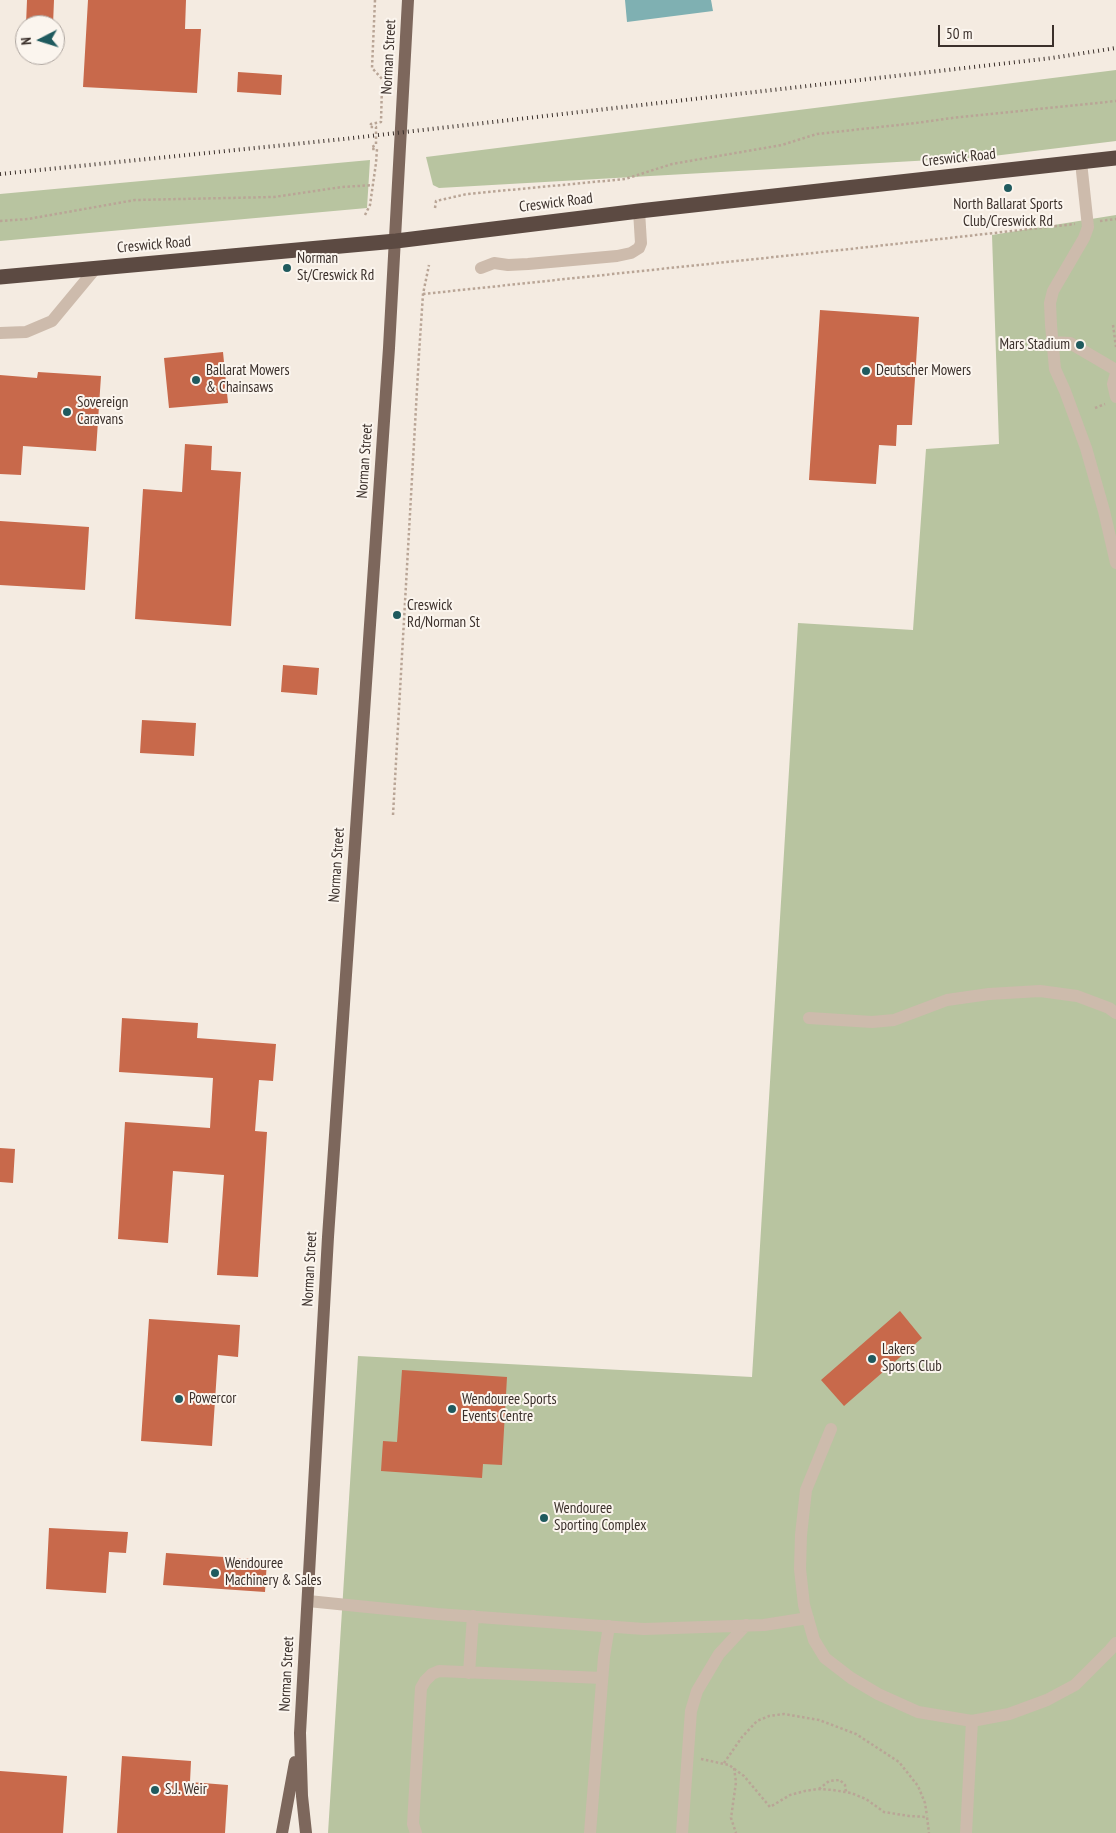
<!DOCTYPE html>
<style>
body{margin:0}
#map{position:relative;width:1116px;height:1833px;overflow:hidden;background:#f4ebe1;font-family:"PT Sans Narrow",sans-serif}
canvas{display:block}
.north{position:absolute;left:15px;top:15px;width:50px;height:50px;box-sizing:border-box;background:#fbf5ee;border:1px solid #aea6a0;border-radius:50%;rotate:265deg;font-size:14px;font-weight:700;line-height:20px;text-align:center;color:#3b302b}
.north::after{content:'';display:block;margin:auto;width:18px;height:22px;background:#1f5a5e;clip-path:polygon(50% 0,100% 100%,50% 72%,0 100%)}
.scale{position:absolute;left:938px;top:25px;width:116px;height:22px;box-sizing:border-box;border:2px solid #3b302b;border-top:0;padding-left:6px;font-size:15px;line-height:18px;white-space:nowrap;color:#3b302b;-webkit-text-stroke:4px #fbf5ee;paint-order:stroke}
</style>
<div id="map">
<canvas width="1116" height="1833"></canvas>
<div class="north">N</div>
<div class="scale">50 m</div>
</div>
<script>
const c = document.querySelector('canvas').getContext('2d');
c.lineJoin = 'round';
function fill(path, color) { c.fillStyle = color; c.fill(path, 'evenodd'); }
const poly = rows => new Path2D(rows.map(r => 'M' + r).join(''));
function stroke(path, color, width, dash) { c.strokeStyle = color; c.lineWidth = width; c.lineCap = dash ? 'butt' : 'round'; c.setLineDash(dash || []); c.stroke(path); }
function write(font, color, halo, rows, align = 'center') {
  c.font = font + ' "PT Sans Narrow",sans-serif'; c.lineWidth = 4; c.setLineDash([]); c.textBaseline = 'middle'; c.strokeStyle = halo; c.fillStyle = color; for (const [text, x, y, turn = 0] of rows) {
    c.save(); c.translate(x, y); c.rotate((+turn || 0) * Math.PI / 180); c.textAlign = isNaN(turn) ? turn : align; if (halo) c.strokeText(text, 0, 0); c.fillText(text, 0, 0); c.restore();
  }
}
fill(poly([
 [1116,70,1116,141,985,157,439,188,433,185,426,157],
 [370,160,367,208,0,241,0,194],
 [1116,215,1116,1833,328,1833,358,1356,752,1377,798,623,913,630,926,449,999,444,992,235]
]), '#b8c4a0');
fill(poly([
 [625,0,711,0,713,11,627,22]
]), '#7fb0b2');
fill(poly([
 [27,0,54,0,53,25,26,25],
 [88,0,186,0,185,29,201,29,197,93,83,87],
 [238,72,282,75,281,95,237,92],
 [820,310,919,317,912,425,897,425,896,446,879,445,876,484,809,480],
 [223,352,228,403,169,408,164,358],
 [38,372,101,376,96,451,23,446,21,475,0,474,0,375,37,378],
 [185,444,212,446,211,470,241,472,231,626,135,619,143,489,182,492],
 [0,521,89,527,85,590,0,585],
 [283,665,319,668,317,695,281,692],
 [142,720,196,723,194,756,140,753],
 [122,1018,198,1023,197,1038,276,1044,273,1081,259,1080,255,1131,267,1132,258,1277,217,1275,224,1175,173,1171,168,1243,118,1239,125,1122,210,1128,213,1078,119,1072],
 [0,1148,15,1149,13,1183,0,1182],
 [900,1311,922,1338,844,1406,821,1380],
 [149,1319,240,1325,238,1357,218,1355,212,1446,141,1441],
 [402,1370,507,1377,502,1465,483,1464,482,1478,381,1471,383,1441,397,1442],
 [49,1528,128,1532,126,1553,109,1552,106,1593,46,1589],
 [166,1553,267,1560,265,1592,163,1585],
 [122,1756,191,1761,190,1782,228,1785,225,1833,117,1833],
 [0,1771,67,1776,63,1833,0,1833]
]), '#c8694b');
stroke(poly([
 [375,0,372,68,384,81],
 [435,208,436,201,467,194,625,179,672,164,782,145,817,134,916,123,952,118,1116,101],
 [365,215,370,205,376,163,377,149,372,149,372,147,376,145,376,127,370,127,371,124,381,122,382,85,390,74],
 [0,221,28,219,135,200,274,197,342,187,374,185],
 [1100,221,1116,219],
 [423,294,841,250,1075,224],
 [1113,325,1116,347],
 [1095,408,1105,404],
 [393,815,419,354,423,294,429,265],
 [701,1759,729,1765,744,1776,770,1807,790,1795,805,1791,818,1789,833,1790,851,1793,866,1799,884,1812,909,1816,927,1817,929,1833],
 [724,1763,742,1737,757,1721,769,1716,784,1714,819,1720,856,1734,899,1762,918,1786,925,1803,927,1816],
 [734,1768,736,1782,731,1818,736,1833],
 [819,1789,829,1781,840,1780,845,1785,846,1792]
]), '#b9a596', 2.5, [2.5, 2.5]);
stroke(poly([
 [1081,162,1088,227,1084,238,1053,291,1050,303,1051,325,1055,369,1065,391,1086,448,1104,511,1116,563],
 [481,268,494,263,508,265,528,264,617,256,631,253,639,248,641,243,639,211],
 [0,333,26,332,52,321,96,268],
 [1052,342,1070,343,1116,370],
 [1116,373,1113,384,1116,397],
 [809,1018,872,1022,894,1020,947,1000,989,994,1040,991,1077,996,1109,1008,1116,1013],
 [831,1429,806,1490,801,1535,800,1569,804,1605,814,1640,825,1658,851,1678,878,1694,918,1712,972,1721,966,1833],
 [308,1601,437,1614,644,1629,764,1625,808,1618],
 [469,1673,473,1616],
 [972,1721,1009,1714,1047,1700,1075,1685,1110,1650,1116,1643],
 [416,1833,413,1824,421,1688,425,1681,432,1674,439,1671,602,1678],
 [590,1833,604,1657,609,1626],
 [682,1833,691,1711,697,1691,719,1654,746,1625]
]), '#cdbbac', 12);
stroke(poly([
 [282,1833,295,1762],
 [306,1833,302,1796,300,1733,328,1237,389,348,408,0]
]), '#7d675c', 12);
stroke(poly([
 [0,277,396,241,639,211,1116,158]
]), '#5c4a42', 15);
stroke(poly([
 [0,174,344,139,1052,58,1116,48]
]), '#3b302b', 4, [1, 4]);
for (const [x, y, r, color] of [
 [1008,188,5,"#1f5a5e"],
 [287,268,5,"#1f5a5e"],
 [1080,345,5,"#1f5a5e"],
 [866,371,5,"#1f5a5e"],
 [196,380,5,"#1f5a5e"],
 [67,412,5,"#1f5a5e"],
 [397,615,5,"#1f5a5e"],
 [872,1359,5,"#1f5a5e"],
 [179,1399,5,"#1f5a5e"],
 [452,1409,5,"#1f5a5e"],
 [544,1518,5,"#1f5a5e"],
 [215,1573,5,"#1f5a5e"],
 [155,1790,5,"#1f5a5e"]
]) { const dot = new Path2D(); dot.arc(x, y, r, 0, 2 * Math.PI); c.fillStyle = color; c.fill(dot); stroke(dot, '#fbf5ee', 2); }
write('15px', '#3b302b', '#fbf5ee', [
 ["Norman Street",389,57,-87],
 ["Creswick Road",959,158,-6],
 ["Creswick Road",556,203,-7],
 ["Creswick Road",154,245,-5],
 ["Norman Street",365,461,-86],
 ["Norman Street",337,865,-86],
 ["Norman Street",310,1269,-87],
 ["Norman Street",287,1674,-87]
]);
write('15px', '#3b302b', '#fbf5ee', [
 ["North Ballarat Sports",1008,205,"center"],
 ["Club/Creswick Rd",1008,222,"center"],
 ["Norman",297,259],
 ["St/Creswick Rd",297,276],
 ["Mars Stadium",1070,345,"right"],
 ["Ballarat Mowers",206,371],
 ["& Chainsaws",206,388],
 ["Deutscher Mowers",876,371],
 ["Sovereign",77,403],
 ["Caravans",77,420],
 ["Creswick",407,606],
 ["Rd/Norman St",407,623],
 ["Lakers",882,1350],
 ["Sports Club",882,1367],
 ["Powercor",189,1399],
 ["Wendouree Sports",462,1400],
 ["Events Centre",462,1417],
 ["Wendouree",554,1509],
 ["Sporting Complex",554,1526],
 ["Wendouree",225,1564],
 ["Machinery & Sales",225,1581],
 ["S.J. Weir",165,1790]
], 'left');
</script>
